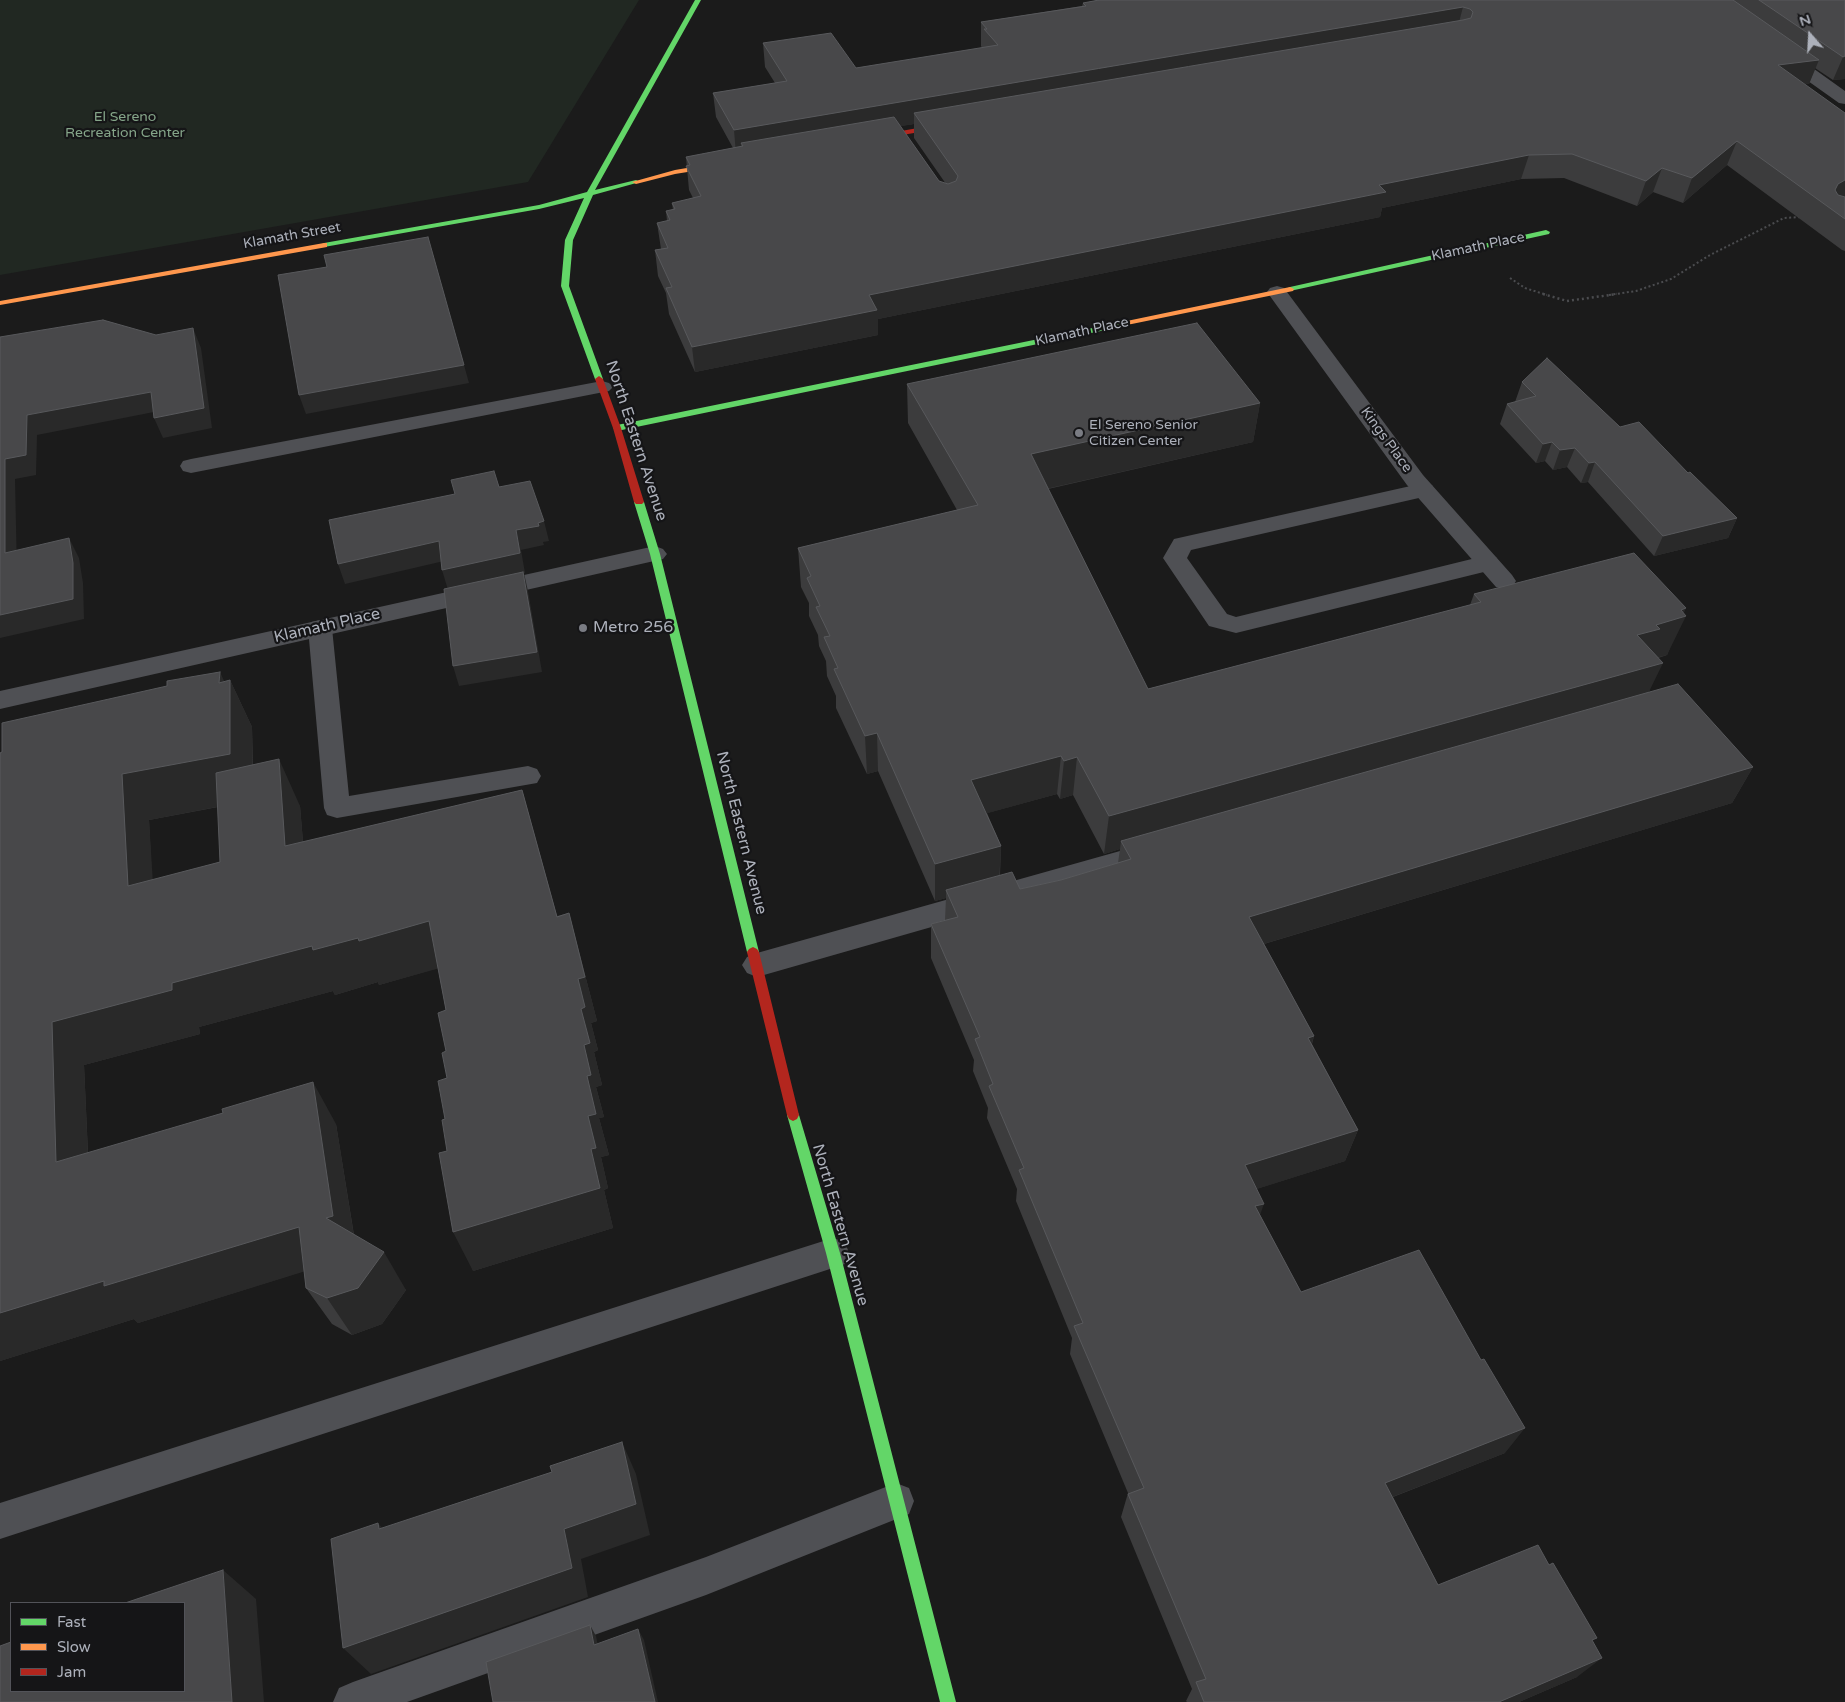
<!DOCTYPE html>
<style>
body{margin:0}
#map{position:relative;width:1845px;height:1702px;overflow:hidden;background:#1b1b1b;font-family:"Varela Round",sans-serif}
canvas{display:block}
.legend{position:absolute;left:10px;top:1602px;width:175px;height:90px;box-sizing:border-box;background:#151517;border:1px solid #525359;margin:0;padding:6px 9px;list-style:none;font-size:15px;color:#adb1bb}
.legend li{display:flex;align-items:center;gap:10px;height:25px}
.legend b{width:25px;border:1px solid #525359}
.north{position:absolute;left:1785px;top:10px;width:50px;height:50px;-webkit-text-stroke:4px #151517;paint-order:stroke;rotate:341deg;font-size:14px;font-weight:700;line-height:20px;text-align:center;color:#adb1bb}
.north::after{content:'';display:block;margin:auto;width:18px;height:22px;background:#adb1bb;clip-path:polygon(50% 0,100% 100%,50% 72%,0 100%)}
</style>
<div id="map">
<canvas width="1845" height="1702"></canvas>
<ul class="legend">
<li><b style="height:6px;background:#63d668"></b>Fast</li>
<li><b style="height:6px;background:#ff974d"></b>Slow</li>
<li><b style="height:6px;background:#b3261e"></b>Jam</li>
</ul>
<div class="north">N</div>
</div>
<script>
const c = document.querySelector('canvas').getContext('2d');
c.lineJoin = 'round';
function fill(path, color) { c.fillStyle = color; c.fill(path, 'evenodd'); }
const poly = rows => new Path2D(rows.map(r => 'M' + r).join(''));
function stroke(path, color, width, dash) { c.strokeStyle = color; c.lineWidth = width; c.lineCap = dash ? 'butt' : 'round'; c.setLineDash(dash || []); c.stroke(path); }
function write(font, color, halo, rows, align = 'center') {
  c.font = font + ' "Varela Round",sans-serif'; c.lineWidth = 4.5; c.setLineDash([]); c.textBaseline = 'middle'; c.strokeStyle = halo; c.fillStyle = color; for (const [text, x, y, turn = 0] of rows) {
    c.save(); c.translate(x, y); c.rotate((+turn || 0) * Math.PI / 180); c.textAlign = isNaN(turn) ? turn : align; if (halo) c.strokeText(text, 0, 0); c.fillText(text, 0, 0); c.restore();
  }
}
fill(poly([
 [0,0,639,0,528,182,0,275]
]), '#212822');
stroke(poly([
 [1510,278,1525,288,1547,295],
 [1609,295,1636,291,1671,279,1710,255,1784,218,1801,217]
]), '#4b4c4f', 2, [2, 2.5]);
stroke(poly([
 [1543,294,1567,301,1617,294]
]), '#4b4c4f', 2.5, [2, 3]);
fill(poly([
 [602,381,609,383,613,387,609,391,191,473,183,471,180,466,183,461,191,459,602,381],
 [1424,483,1432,485,1435,490,1432,495,1191,550,1187,558,1227,614,1236,617,1488,555,1496,557,1500,563,1496,569,1236,633,1209,626,1163,558,1174,539,1424,483],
 [320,620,329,622,332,628,349,796,528,766,537,769,541,776,537,783,337,818,327,815,324,808,308,628,311,622,320,620],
 [833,1238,845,1242,849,1253,845,1264,833,1268,0,1539,0,1503,833,1238],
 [896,1483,909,1488,914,1501,909,1514,706,1595,407,1702,333,1702,339,1688,353,1682,706,1557,896,1483]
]), '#4f5054');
fill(poly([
 [1783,50,1789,51,1845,91,1845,104,1839,103,1777,59,1775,55,1777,51,1783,50],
 [1277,286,1284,288,1423,475,1512,575,1516,581,1512,587,1504,589,1496,587,1407,485,1267,292,1270,288,1277,286],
 [655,546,663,549,667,554,663,559,0,709,0,691,655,546],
 [1152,842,1162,845,1166,853,1162,861,757,977,747,973,742,965,747,957,757,953,1152,842]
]), '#4f5054');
fill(poly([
 [695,0,701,0,595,190,636,180,640,182,593,195,573,240,569,286,603,379,602,381,599,382,595,379,561,286,565,240,584,198,539,209,324,247,320,245,324,243,539,205,587,192,695,0],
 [1546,230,1550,232,1549,234,1290,291,1286,289,1290,287,1546,230],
 [1122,322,1125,322,1125,326,617,431,613,428,617,425,1122,322],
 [639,499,644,502,660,554,759,952,757,955,753,957,749,955,747,952,650,554,634,502,639,499],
 [793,1109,797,1111,799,1115,840,1253,956,1702,940,1702,826,1253,787,1115,789,1111,793,1109]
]), '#63d668');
fill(poly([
 [722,162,725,162,725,166,675,174,636,184,632,182,675,170,722,162],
 [324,243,327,243,327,247,0,305,0,301,324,243],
 [1290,287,1294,289,1293,291,1122,326,1118,324,1122,322,1290,287]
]), '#ff974d');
fill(poly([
 [951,122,955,124,954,126,868,141,864,139,868,137,951,122],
 [599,376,603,379,621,428,644,502,642,504,636,504,634,502,613,428,595,379,599,376],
 [753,947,757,949,759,952,799,1115,797,1119,793,1121,789,1119,787,1115,747,952,749,949,753,947]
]), '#b3261e');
fill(poly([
 [1099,0,1845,0,1845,79,1833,80,1815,68,1809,84,1804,84,1845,113,1845,251,1842,250,1727,165,1683,203,1653,192,1637,206,1564,178,1521,179,1382,208,1380,217,878,319,878,335,695,372,669,314,666,293,658,276,655,250,661,249,657,223,667,221,666,211,673,210,672,203,693,198,689,190,686,157,733,148,716,117,713,93,775,83,765,67,763,43,856,68,982,48,981,46,981,22,1082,6,1083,3],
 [914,124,914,138,946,184,939,181,900,126],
 [1522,382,1620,427,1688,473,1737,518,1728,538,1654,556,1588,482,1581,483,1567,467,1553,470,1545,461,1536,463,1500,424,1507,404,1515,402],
 [907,384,1260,403,1253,442,1048,489,1148,689,1470,605,1474,594,1684,613,1667,655,1658,658,1649,692,1753,767,1732,803,1264,944,1314,1036,1312,1044,1358,1130,1345,1161,1256,1189,1260,1215,1301,1292,1505,1453,1393,1497,1438,1585,1592,1642,1577,1677,1519,1702,1187,1702,1186,1701,1192,1689,1121,1517,1128,1493,1070,1354,1072,1338,1016,1201,1017,1189,987,1118,988,1108,973,1071,974,1060,931,958,931,924,945,920,946,898,935,901,878,771,867,774,836,708,836,696,827,676,826,661,819,646,818,635,809,616,809,603,801,587,798,548,957,510,908,423],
 [1057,794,1060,799,1073,795,1104,854,1120,849,1118,863,1061,880,1020,889,1000,875,1001,846,987,813],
 [230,680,252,727,253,765,300,806,303,842,522,790,557,916,569,913,597,1021,591,1023,598,1050,594,1052,602,1085,596,1087,604,1117,599,1118,609,1155,601,1157,608,1188,604,1190,613,1228,473,1271,447,1151,445,1119,447,1078,446,1010,438,968,379,985,378,982,335,995,333,991,199,1027,200,1034,84,1065,88,1153,336,1124,354,1235,406,1290,382,1324,352,1335,332,1324,306,1288,304,1271,138,1323,134,1319,0,1361,0,753],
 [218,807,220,862,152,880,149,820]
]), '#3c3c3d');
fill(poly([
 [1463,7,1457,30,914,113,914,124,744,153,743,146,741,143,742,153,736,154,734,130],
 [1845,56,1845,79,1833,80,1843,57],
 [1819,60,1809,84,1768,89,1778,65],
 [1737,141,1727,165,1683,203,1692,178],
 [1529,155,1521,179,1382,208,1380,217,878,319,878,335,695,372,692,347,869,295,1379,185],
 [1662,168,1653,192,1637,206,1646,181],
 [1845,180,1845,200,1827,206,1838,184],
 [193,328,201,348,212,428,163,438,154,418],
 [464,365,469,383,306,414,299,395],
 [151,392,159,411,37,435,36,475,15,479,17,573,5,553,5,459,27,415],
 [1260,403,1253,442,1028,493,1031,454],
 [1552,442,1545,461,1536,463,1543,444],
 [1575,448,1567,467,1553,470,1560,450],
 [1595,462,1588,482,1581,483,1589,463],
 [1737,518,1728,538,1654,556,1663,536],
 [544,521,549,541,543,542,544,545,521,550,525,573,524,573,528,591,542,672,459,686,453,666,448,590,442,570,516,530,538,523],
 [69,538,79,558,83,583,84,619,0,638,0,615],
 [439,541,444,561,345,584,338,564],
 [1686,608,1682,617,1686,616,1667,655,1644,661,1637,635,1681,610],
 [1663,663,1644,702,1121,841,1120,849,1104,854,1109,816],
 [220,672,230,694,230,680,252,727,253,800,149,820,156,932,128,886,122,774,219,683],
 [877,733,878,771,867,774,865,736],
 [1061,756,1057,794,970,818,971,780],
 [1077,757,1073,795,1060,799,1064,761],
 [279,759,300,806,307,892,285,846],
 [1753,767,1732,803,1240,951,1249,917],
 [522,790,535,836,569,961,557,917],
 [1001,846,999,883,946,890,946,898,935,901,935,864],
 [569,913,597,1021,591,1023,598,1050,594,1052,602,1085,596,1087,604,1117,599,1118,609,1155,601,1157,608,1188,604,1190,613,1228,473,1271,453,1232,591,1149,588,1116,587,1076,578,979],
 [429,921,447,966,379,985,378,982,335,995,333,991,199,1027,200,1034,84,1065,90,1202,56,1162,52,1022,172,983,312,946,358,938],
 [1314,1036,1303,1069,1308,1038],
 [313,1082,336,1124,357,1255,326,1218],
 [1358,1130,1345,1161,1235,1196,1245,1165],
 [1264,1204,1253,1234,1255,1206],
 [299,1227,325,1265,138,1323,134,1319,0,1361,0,1313,104,1281],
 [384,1252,406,1290,382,1324,352,1335,327,1298],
 [1525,1428,1505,1453,1369,1506,1385,1483],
 [622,1442,636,1474,650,1535,581,1559,588,1597,371,1674,343,1648,564,1529],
 [378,1523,403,1553,379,1529],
 [223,1570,256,1599,264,1702,232,1702],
 [590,1625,596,1636,600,1656,594,1645],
 [638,1629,644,1640,658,1702,655,1702],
 [1602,1658,1577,1677,1519,1702,1499,1702]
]), '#292929');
const building = poly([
 [1099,0,1733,0,1819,60,1778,65,1845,113,1845,180,1838,184,1835,190,1838,195,1845,197,1845,219,1737,141,1692,178,1662,168,1646,181,1572,154,1529,155,1379,185,1386,192,869,295,877,310,692,347,666,288,672,287,655,250,668,248,657,223,670,220,666,211,675,209,672,203,701,196,686,166,690,165,686,157,743,146,741,143,894,117,939,181,948,184,956,181,958,176,914,113,1463,20,1471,18,1473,12,1470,9,1463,7,734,130,713,93,787,81,763,43,831,33,856,68,998,45,984,29,987,29,981,22,1086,6,1083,3,1099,0],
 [1759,0,1845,0,1845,56,1843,57,1759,0],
 [428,237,464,365,299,395,278,275,327,267,324,255,428,237],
 [103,320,156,335,193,328,204,408,154,418,151,392,27,415,26,455,5,459,5,553,69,538,73,563,73,599,0,615,0,337,103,320],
 [1197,323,1260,403,1031,454,1148,689,1481,602,1474,594,1634,553,1686,608,1681,610,1686,616,1656,625,1660,629,1637,635,1663,663,1109,816,1077,757,1064,761,1061,756,971,780,1001,846,935,864,877,733,865,736,834,669,838,668,824,637,830,636,816,607,820,606,807,578,811,576,798,548,978,505,907,384,1197,323],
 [1547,358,1620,427,1639,422,1688,473,1690,472,1737,518,1663,536,1595,462,1589,463,1575,448,1560,450,1552,442,1543,444,1507,404,1536,396,1522,382,1547,358],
 [494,471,499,487,530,481,544,521,538,523,539,526,516,530,520,553,442,570,439,541,338,564,329,520,455,494,451,480,494,471],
 [523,572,537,652,453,666,444,589,523,572],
 [220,672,219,683,230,680,230,754,122,774,128,886,220,862,216,773,279,759,285,846,522,790,557,917,569,913,585,977,578,979,585,1007,581,1009,590,1043,584,1045,591,1075,587,1076,596,1114,588,1116,596,1148,591,1149,600,1188,453,1232,439,1153,447,1151,442,1120,445,1119,438,1081,447,1078,442,1053,446,1051,438,1013,446,1010,429,921,359,941,358,938,313,950,312,946,172,983,172,990,52,1022,56,1162,223,1113,222,1109,313,1082,333,1216,326,1218,384,1252,358,1288,327,1298,306,1288,299,1227,104,1286,104,1281,0,1313,0,753,2,752,2,723,167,686,167,681,220,672],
 [1678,684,1753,767,1249,917,1314,1036,1308,1038,1358,1130,1245,1165,1264,1204,1255,1206,1301,1292,1419,1250,1481,1360,1484,1359,1525,1428,1385,1483,1438,1585,1538,1545,1549,1565,1553,1563,1597,1638,1592,1640,1602,1658,1499,1702,1204,1702,1196,1682,1206,1679,1128,1494,1144,1488,1074,1326,1083,1323,1019,1170,1024,1168,989,1086,993,1084,975,1039,980,1037,931,924,958,917,946,890,1012,872,1020,889,1061,880,1131,859,1121,841,1678,684],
 [622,1442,636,1504,564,1529,572,1568,343,1648,331,1539,378,1523,379,1529,552,1472,550,1466,622,1442],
 [223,1570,232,1702,0,1702,0,1646,11,1642,11,1691,184,1691,184,1603,125,1603,223,1570],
 [590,1625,594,1645,638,1629,655,1702,493,1702,486,1662,590,1625]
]);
fill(building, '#48484a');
stroke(building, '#58595c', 1);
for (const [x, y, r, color] of [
 [1079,433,5,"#7a7c83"],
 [583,628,5,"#7a7c83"]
]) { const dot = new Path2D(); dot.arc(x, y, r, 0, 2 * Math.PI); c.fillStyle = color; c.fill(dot); stroke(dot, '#151517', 2); }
write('14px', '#85a589', '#151517', [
 ["El Sereno",125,117],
 ["Recreation Center",125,133]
]);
write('14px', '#adb1bb', '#151517', [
 ["Klamath Street",292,236,-10],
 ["Klamath Place",1478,247,-12],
 ["Klamath Place",1082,332,-12],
 ["Kings Place",1386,440,54]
]);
write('14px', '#adb1bb', '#151517', [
 ["El Sereno Senior",1089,425],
 ["Citizen Center",1089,441]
], 'left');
write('16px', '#adb1bb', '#151517', [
 ["North Eastern Avenue",636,441,72],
 ["Klamath Place",327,626,-13],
 ["North Eastern Avenue",741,833,76],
 ["North Eastern Avenue",840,1225,74]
]);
write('16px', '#adb1bb', '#151517', [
 ["Metro 256",593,628]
], 'left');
</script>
